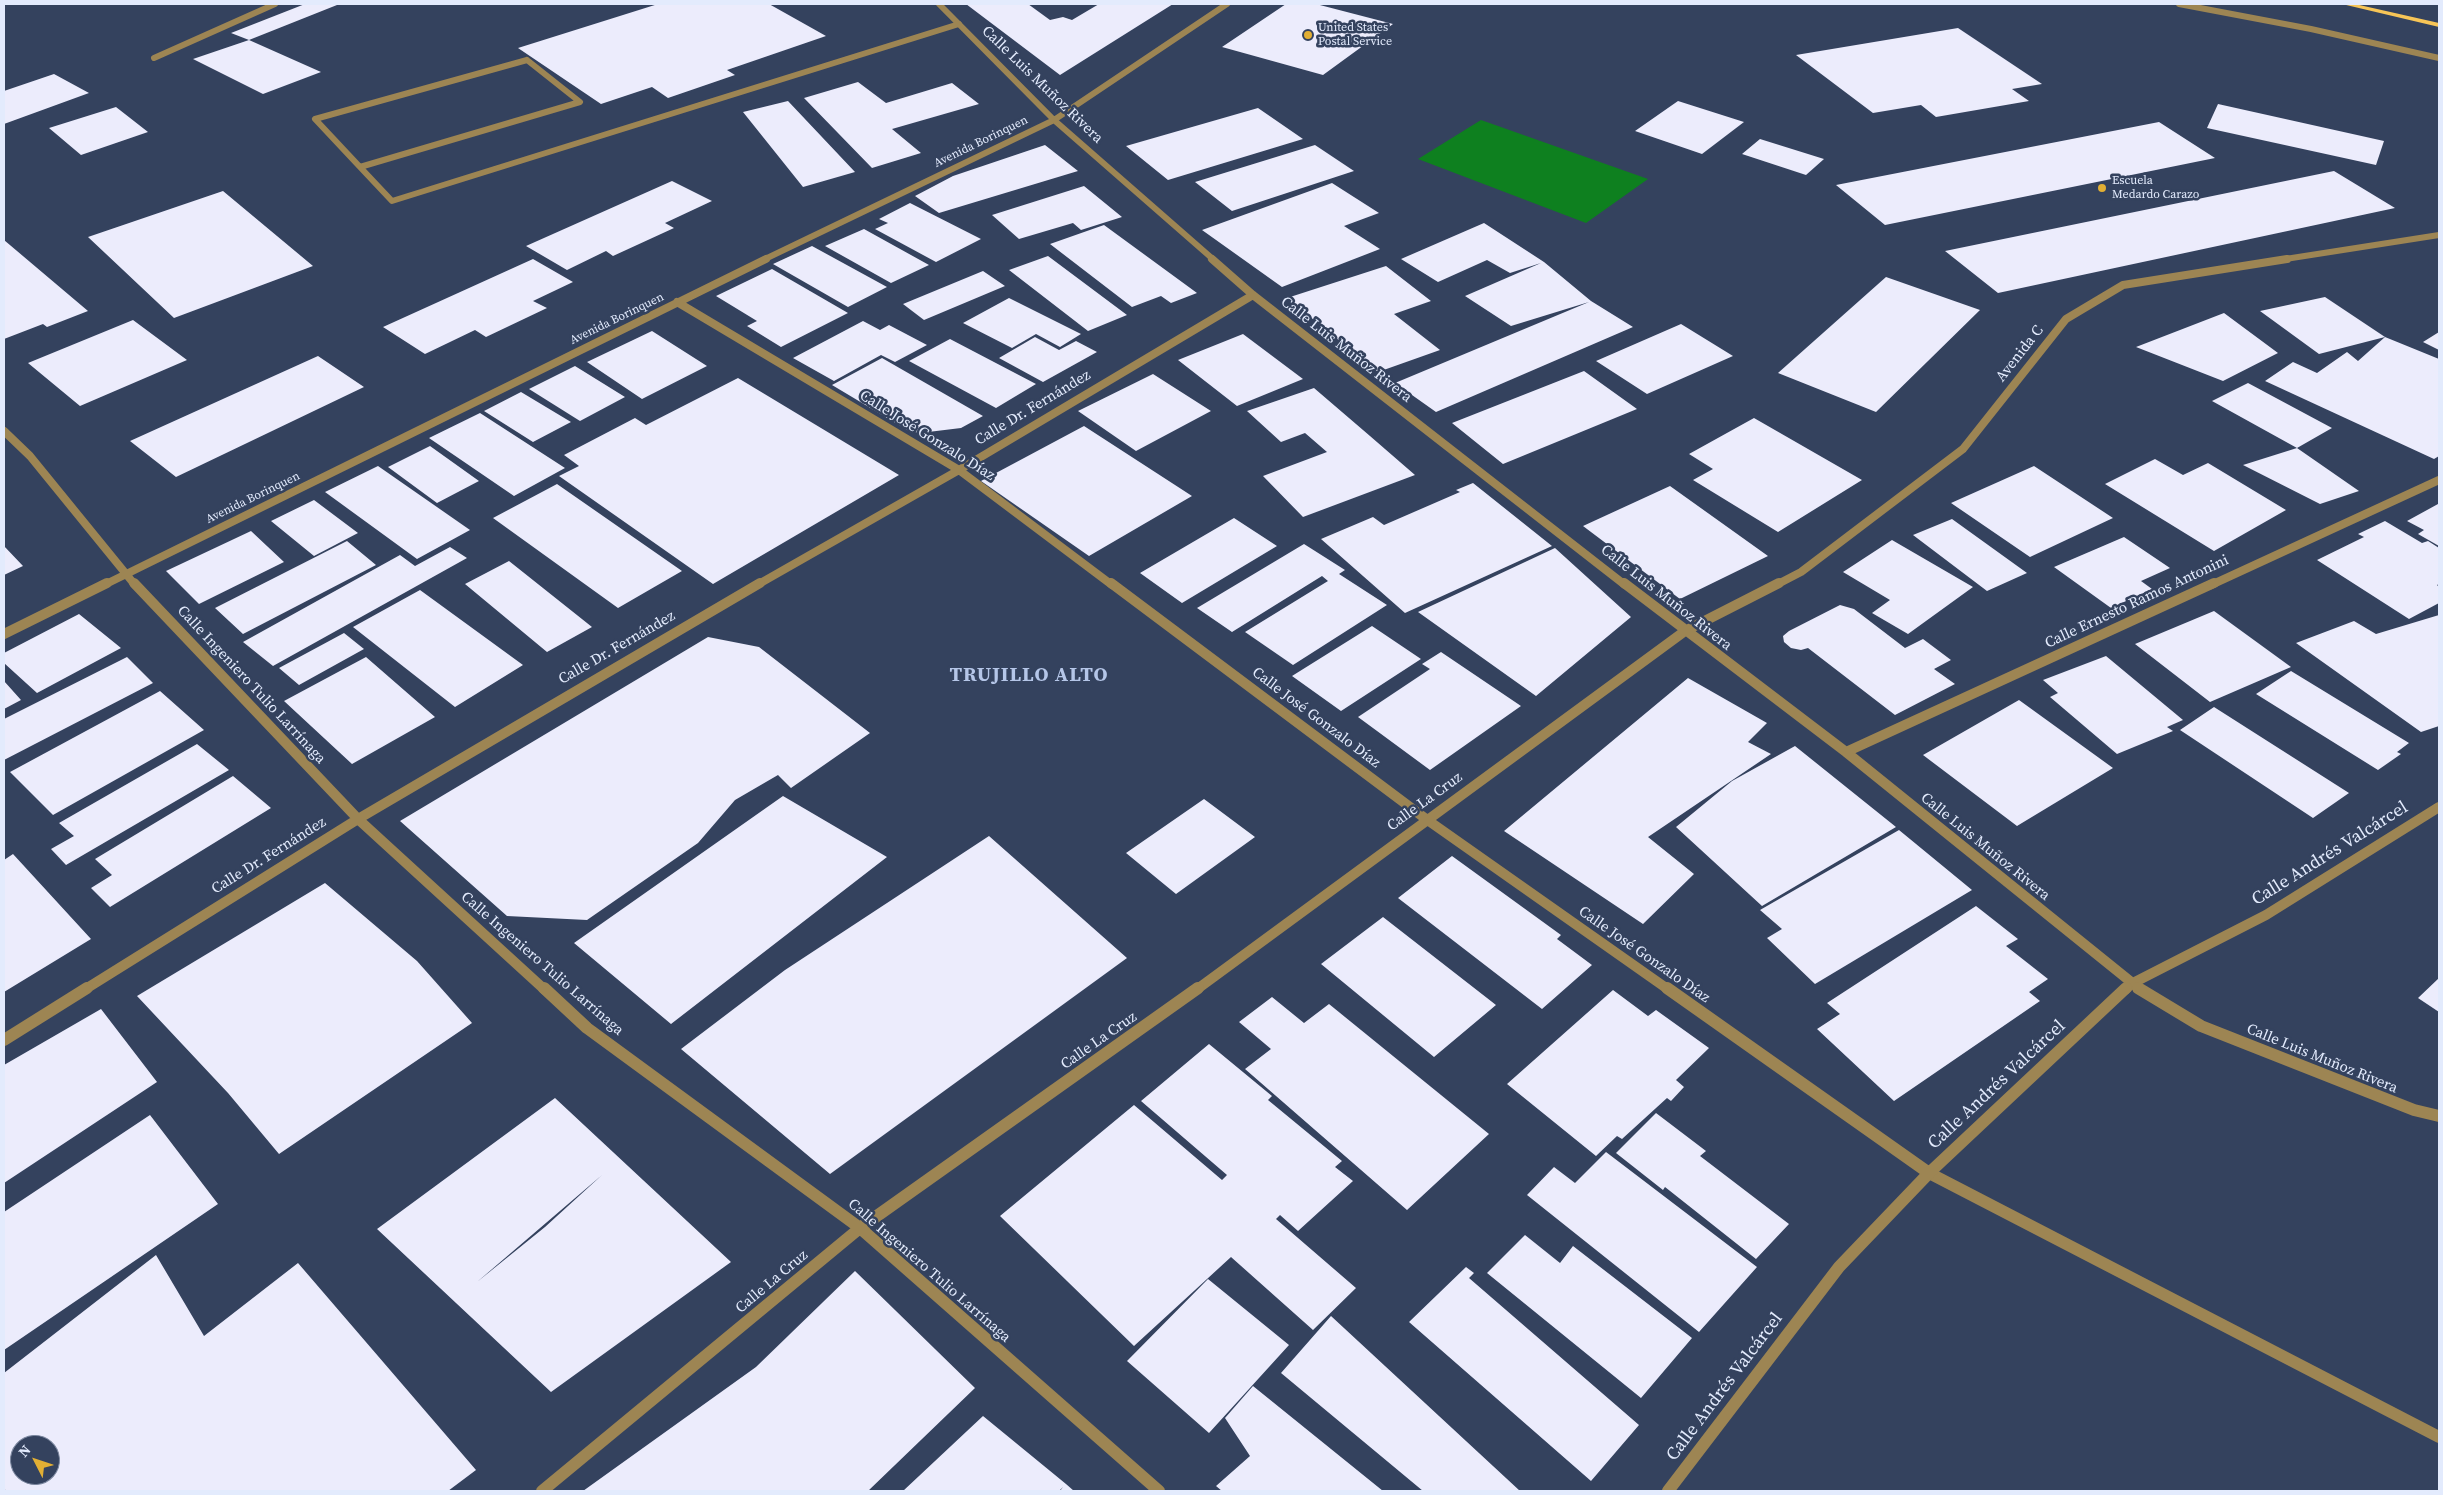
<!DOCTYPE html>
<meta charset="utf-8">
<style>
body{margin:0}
#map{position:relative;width:2443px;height:1495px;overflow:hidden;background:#34425e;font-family:"Source Serif 4",serif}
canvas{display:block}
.frame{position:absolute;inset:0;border:5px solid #e3ebfd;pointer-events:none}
.north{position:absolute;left:10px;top:1435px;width:50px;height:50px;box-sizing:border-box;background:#34425e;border:1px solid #7a869e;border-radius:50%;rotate:311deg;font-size:14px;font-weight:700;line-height:20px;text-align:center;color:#e3ebfd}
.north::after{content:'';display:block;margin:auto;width:18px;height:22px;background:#e2af34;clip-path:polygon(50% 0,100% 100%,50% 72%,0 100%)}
</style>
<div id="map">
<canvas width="2443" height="1495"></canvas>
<div class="frame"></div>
<div class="north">N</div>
</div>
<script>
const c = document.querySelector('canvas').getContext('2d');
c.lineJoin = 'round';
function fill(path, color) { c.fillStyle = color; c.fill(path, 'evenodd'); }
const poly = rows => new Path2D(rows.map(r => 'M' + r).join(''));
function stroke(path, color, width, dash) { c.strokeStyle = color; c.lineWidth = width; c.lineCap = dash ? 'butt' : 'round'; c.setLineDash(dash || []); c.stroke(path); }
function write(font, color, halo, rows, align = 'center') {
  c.font = font + ' "Source Serif 4",serif'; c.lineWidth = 5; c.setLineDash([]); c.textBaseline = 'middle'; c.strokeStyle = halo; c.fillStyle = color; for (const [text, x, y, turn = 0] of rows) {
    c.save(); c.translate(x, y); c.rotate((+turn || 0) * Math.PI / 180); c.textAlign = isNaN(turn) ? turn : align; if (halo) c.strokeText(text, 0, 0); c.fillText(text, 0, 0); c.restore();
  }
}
fill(poly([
 [1481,120,1648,179,1586,223,1418,159]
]), '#0e801f');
fill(poly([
 [305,4,337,5,249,40,231,33],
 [658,4,769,4,826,36,727,70,735,75,668,98,652,87,601,104,518,48],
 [966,4,1028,4,1050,20,1063,17,1072,20,1099,4,1173,4,1060,75],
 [1286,4,1316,4,1393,24,1323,75,1222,47],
 [1958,28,2042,84,2012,89,2029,101,1936,117,1921,105,1873,113,1796,55],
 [249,40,321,72,263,94,193,59],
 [54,74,89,93,4,124,4,91],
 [858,82,886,103,952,83,979,104,892,129,921,153,872,168,804,98],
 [788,101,855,172,803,187,743,112],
 [1678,101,1744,122,1702,154,1635,131],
 [2218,104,2384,141,2376,165,2207,128],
 [116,107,148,132,81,155,49,128],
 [1258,108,1303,139,1168,180,1126,146],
 [2159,122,2215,158,1885,225,1836,185],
 [1760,139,1824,159,1806,175,1742,154],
 [1045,145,1078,171,939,213,915,196,953,176],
 [1315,145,1354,171,1232,211,1195,182],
 [2334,171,2395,208,1998,293,1945,251],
 [672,181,712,201,665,223,674,228,613,256,606,251,567,270,526,246],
 [1332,183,1379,213,1344,226,1380,249,1282,287,1202,230],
 [1084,186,1122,217,1081,230,1073,223,1019,239,992,215],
 [223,191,313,266,174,318,88,237],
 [910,203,981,239,936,262,875,229,888,223,879,219],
 [1484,223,1544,262,1591,301,1633,327,1436,412,1395,383,1589,302,1511,326,1465,296,1541,263,1510,273,1487,260,1438,282,1401,259],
 [1104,225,1197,293,1171,303,1161,296,1132,307,1050,244],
 [864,229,929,265,891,283,825,246],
 [4,240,88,311,47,327,43,324,4,339],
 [812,246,887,287,848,307,773,264],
 [1048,256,1127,315,1088,331,1009,270],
 [533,259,573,282,533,301,547,308,486,337,475,330,425,354,383,327],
 [1386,266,1431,301,1394,314,1440,350,1378,372,1287,298],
 [772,269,848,313,781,347,747,326,757,321,716,296],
 [983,271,1005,286,924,320,903,304],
 [1886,277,1980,310,1876,412,1778,373],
 [2325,297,2385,337,2319,354,2260,311],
 [1009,298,1081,334,1060,347,1036,334,1012,348,963,323],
 [2224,313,2278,353,2223,381,2136,347],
 [133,320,187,360,80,406,28,363],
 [863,321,880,330,889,325,927,345,895,362,881,355,834,381,793,358],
 [1681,324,1733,356,1647,394,1596,361],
 [652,331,707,366,642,399,587,362],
 [2439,332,2439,350,2423,342],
 [1243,334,1303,379,1237,406,1178,360],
 [1035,337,1059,350,1076,341,1097,352,1043,382,999,358],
 [2385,337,2439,359,2439,456,2434,459,2265,381,2293,362,2317,373,2347,352,2358,361],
 [950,339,1036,384,996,408,909,361],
 [318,356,364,387,176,477,130,441],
 [882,358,983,416,961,428,920,433,909,431,832,385],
 [575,366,625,397,580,421,529,389],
 [1584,371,1637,409,1503,464,1452,423],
 [1153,374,1211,411,1136,451,1078,411],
 [738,378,899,475,713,584,559,476,579,466,564,455,635,418,646,425],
 [2248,383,2332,428,2297,448,2359,491,2320,504,2243,465,2297,448,2212,401],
 [1314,388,1370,436,1415,475,1303,517,1263,476,1327,452,1305,433,1281,442,1247,411],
 [521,392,571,422,533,442,484,411],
 [480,413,565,468,514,496,429,438],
 [1754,418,1862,480,1778,532,1693,480,1713,469,1689,454],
 [1084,426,1192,496,1089,556,981,481],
 [430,446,479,481,437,503,388,467],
 [2155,459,2183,475,2208,463,2286,510,2214,551,2105,484],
 [378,466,470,530,417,559,325,492],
 [2034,466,2113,518,2030,557,1951,503],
 [1473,483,1552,546,1405,613,1321,539,1373,517,1384,525,1460,492,1456,490],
 [557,484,682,571,618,608,493,518],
 [1670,486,1768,556,1680,599,1583,526],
 [314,500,358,533,314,556,271,521],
 [2438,504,2439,505,2439,546,2418,534,2424,530,2407,521],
 [1234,518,1277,546,1182,603,1140,573],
 [1952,519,2027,573,1987,591,1913,535],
 [2385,521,2422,543,2428,541,2439,548,2439,584,2437,585,2439,587,2439,603,2409,619,2317,560,2364,537,2358,534],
 [251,531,284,562,199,604,166,571],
 [2124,537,2170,568,2141,581,2152,589,2111,608,2054,567],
 [1892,540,1973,587,1908,634,1872,613,1890,600,1843,572],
 [347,541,376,565,243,634,215,608],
 [1304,544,1345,570,1339,574,1387,605,1293,665,1245,632,1328,581,1322,576,1232,632,1197,608],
 [4,546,23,566,4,575],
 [450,547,467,558,273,666,243,642,400,555,415,566],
 [1555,548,1631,617,1536,696,1418,612],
 [509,561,592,627,547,652,465,584],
 [420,590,523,665,455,707,353,627],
 [1840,605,1854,609,1905,648,1923,639,1951,660,1934,669,1955,684,1895,715,1808,648,1801,650,1791,648,1784,642,1783,636,1789,631],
 [2214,611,2291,667,2210,702,2135,644],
 [79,614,121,648,37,693,4,663,4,653],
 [2439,615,2439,726,2421,732,2296,643,2354,621,2376,634],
 [1372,626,1421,659,1341,711,1292,676],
 [344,633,364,649,299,685,279,668],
 [708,637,759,647,870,733,791,788,778,775,735,800,698,843,587,920,507,916,400,821],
 [1441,652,1521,706,1430,770,1358,717,1430,669,1422,664],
 [2106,656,2183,720,2167,727,2173,731,2117,754,2050,697,2058,693,2043,680],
 [127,657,153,683,4,760,4,719],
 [366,657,435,717,352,764,284,701],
 [2291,671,2409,743,2397,752,2401,754,2378,770,2256,694],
 [1688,678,1767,723,1748,742,1771,754,1648,837,1694,874,1643,924,1504,831],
 [4,681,21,700,4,709],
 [160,691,204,730,53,815,10,772],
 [2019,700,2113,768,2017,826,1923,755],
 [2214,707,2349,793,2313,818,2180,730],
 [197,744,229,770,66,865,51,849,74,836,59,823],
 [1795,746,1896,827,1762,906,1676,827,1732,781],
 [233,776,271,808,110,907,91,888,112,875,95,859],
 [783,796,887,857,671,1024,574,943],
 [1204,799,1255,837,1176,894,1126,853],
 [1899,830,1972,890,1815,984,1767,938,1782,929,1760,910],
 [989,836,1127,958,830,1174,681,1049,785,970],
 [13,854,91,939,4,992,4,860],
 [1452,856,1561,935,1557,939,1592,965,1542,1009,1398,898],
 [325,883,417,961,472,1023,279,1154,228,1093,137,996],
 [1976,906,2018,939,2006,946,2048,979,2029,992,2040,1001,1894,1101,1817,1029,1840,1014,1827,1003],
 [1383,917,1496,1005,1434,1057,1321,964],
 [2439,978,2439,1012,2418,998],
 [1613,990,1648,1016,1656,1010,1709,1048,1676,1080,1684,1087,1671,1101,1667,1098,1622,1139,1617,1136,1596,1156,1507,1084],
 [1272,997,1304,1023,1329,1004,1489,1134,1407,1210,1245,1069,1271,1049,1239,1022],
 [101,1009,157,1082,4,1183,4,1065],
 [1209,1044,1272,1096,1268,1100,1342,1161,1335,1167,1353,1181,1298,1231,1280,1215,1276,1219,1356,1288,1313,1330,1231,1257,1134,1346,1000,1216,1134,1105,1222,1180,1227,1175,1141,1101],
 [555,1098,731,1262,551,1392,377,1229],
 [602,1175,545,1227,477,1282],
 [1656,1113,1706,1151,1700,1156,1789,1224,1756,1259,1665,1187,1663,1190,1616,1153],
 [150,1115,218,1204,4,1350,4,1212],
 [1606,1152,1757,1267,1699,1332,1527,1195,1554,1167,1575,1183],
 [1525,1235,1560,1263,1573,1246,1692,1338,1641,1398,1487,1273],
 [156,1255,204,1336,298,1263,476,1470,448,1491,6,1491,4,1488,4,1373],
 [20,1445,50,1445,50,1475,20,1475],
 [1466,1267,1474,1273,1469,1278,1639,1425,1591,1481,1409,1322],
 [855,1271,975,1388,868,1491,583,1491,756,1367],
 [1208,1279,1289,1345,1209,1433,1127,1361],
 [1331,1316,1520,1491,1423,1491,1281,1373],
 [1253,1386,1383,1491,1222,1491,1216,1486,1250,1456,1225,1418],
 [983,1416,1066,1484,1074,1491,1060,1491,1063,1487,1059,1491,903,1491]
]), '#ececfc');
stroke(poly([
 [527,60,580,102,360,167,315,119,527,60],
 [360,167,392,201,959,24]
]), '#9d8553', 6);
stroke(poly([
 [1929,1173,2439,1437]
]), '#9d8553', 12);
stroke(poly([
 [939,4,1054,120,1214,260],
 [2179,4,2311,29,2439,58],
 [154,58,275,4],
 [763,260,1054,120,1227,4],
 [2279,260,2439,235]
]), '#9d8553', 6);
stroke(poly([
 [1212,259,1253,295,1625,585],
 [677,302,959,470,1112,585],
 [4,431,30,456,135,585],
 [104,585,766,259],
 [757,585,959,470,1253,295],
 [1776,585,1801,572,1963,449,2066,319,2123,285,2287,259],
 [2211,585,2439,480]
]), '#9d8553', 8);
stroke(poly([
 [134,583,358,819,545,990],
 [1111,583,1426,819,1669,990],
 [1624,583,1846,752,2141,990],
 [4,634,107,583],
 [1846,752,2214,583],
 [84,990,358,819,760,583],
 [1196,990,1685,631,1779,583],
 [2125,990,2131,984,2266,915,2439,807]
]), '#9d8553', 10);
stroke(poly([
 [544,988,587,1028,860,1228,1159,1491],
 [1667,988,1929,1173],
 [2138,988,2201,1026,2414,1110,2439,1116],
 [4,1040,87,988],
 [542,1491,860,1228,1198,988],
 [1668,1491,1839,1267,1929,1173,2126,988]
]), '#9d8553', 12);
fill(poly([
 [2342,4,2355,4,2439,23,2439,27,2342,4]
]), '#f7c557');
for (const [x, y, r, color] of [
 [1308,35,5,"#e2af34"],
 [2102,188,5,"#e2af34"]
]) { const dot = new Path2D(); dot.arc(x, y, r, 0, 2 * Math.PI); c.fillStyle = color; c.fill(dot); stroke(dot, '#34425e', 2); }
write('12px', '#e3ebfd', '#34425e', [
 ["United States",1318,28],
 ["Postal Service",1318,42],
 ["Escuela",2112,181],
 ["Medardo Carazo",2112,195]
], 'left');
write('12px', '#e3ebfd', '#34425e', [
 ["Avenida Borinquen",981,142,-26],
 ["Avenida Borinquen",617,319,-26],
 ["Avenida Borinquen",253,498,-26]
]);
write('15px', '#e3ebfd', '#34425e', [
 ["Calle Luis Muñoz Rivera",1042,85,44],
 ["Calle Luis Muñoz Rivera",1346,350,38],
 ["Avenida C",2020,354,-52],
 ["Calle Dr. Fernández",1033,408,-31],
 ["Calle José Gonzalo Díaz",927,436,32],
 ["Calle Luis Muñoz Rivera",1666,598,38],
 ["Calle Ernesto Ramos Antonini",2137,602,-25],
 ["Calle Dr. Fernández",617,648,-30],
 ["Calle Ingeniero Tulio Larrínaga",251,685,47],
 ["Calle José Gonzalo Díaz",1316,718,37],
 ["Calle La Cruz",1425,802,-36],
 ["Calle Luis Muñoz Rivera",1985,847,39],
 ["Calle Dr. Fernández",269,856,-32],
 ["Calle José Gonzalo Díaz",1644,955,35],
 ["Calle Ingeniero Tulio Larrínaga",542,964,41],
 ["Calle La Cruz",1099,1041,-35],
 ["Calle Luis Muñoz Rivera",2322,1059,22],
 ["Calle Ingeniero Tulio Larrínaga",929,1271,41],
 ["Calle La Cruz",772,1282,-40]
]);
write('18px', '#e3ebfd', '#34425e', [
 ["Calle Andrés Valcárcel",2330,854,-32],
 ["Calle Andrés Valcárcel",1997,1085,-43],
 ["Calle Andrés Valcárcel",1725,1387,-53]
]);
c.letterSpacing = '1px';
write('bold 20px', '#b5c6e8', '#34425e', [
 ["TRUJILLO ALTO",1029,676]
]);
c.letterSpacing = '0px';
</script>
